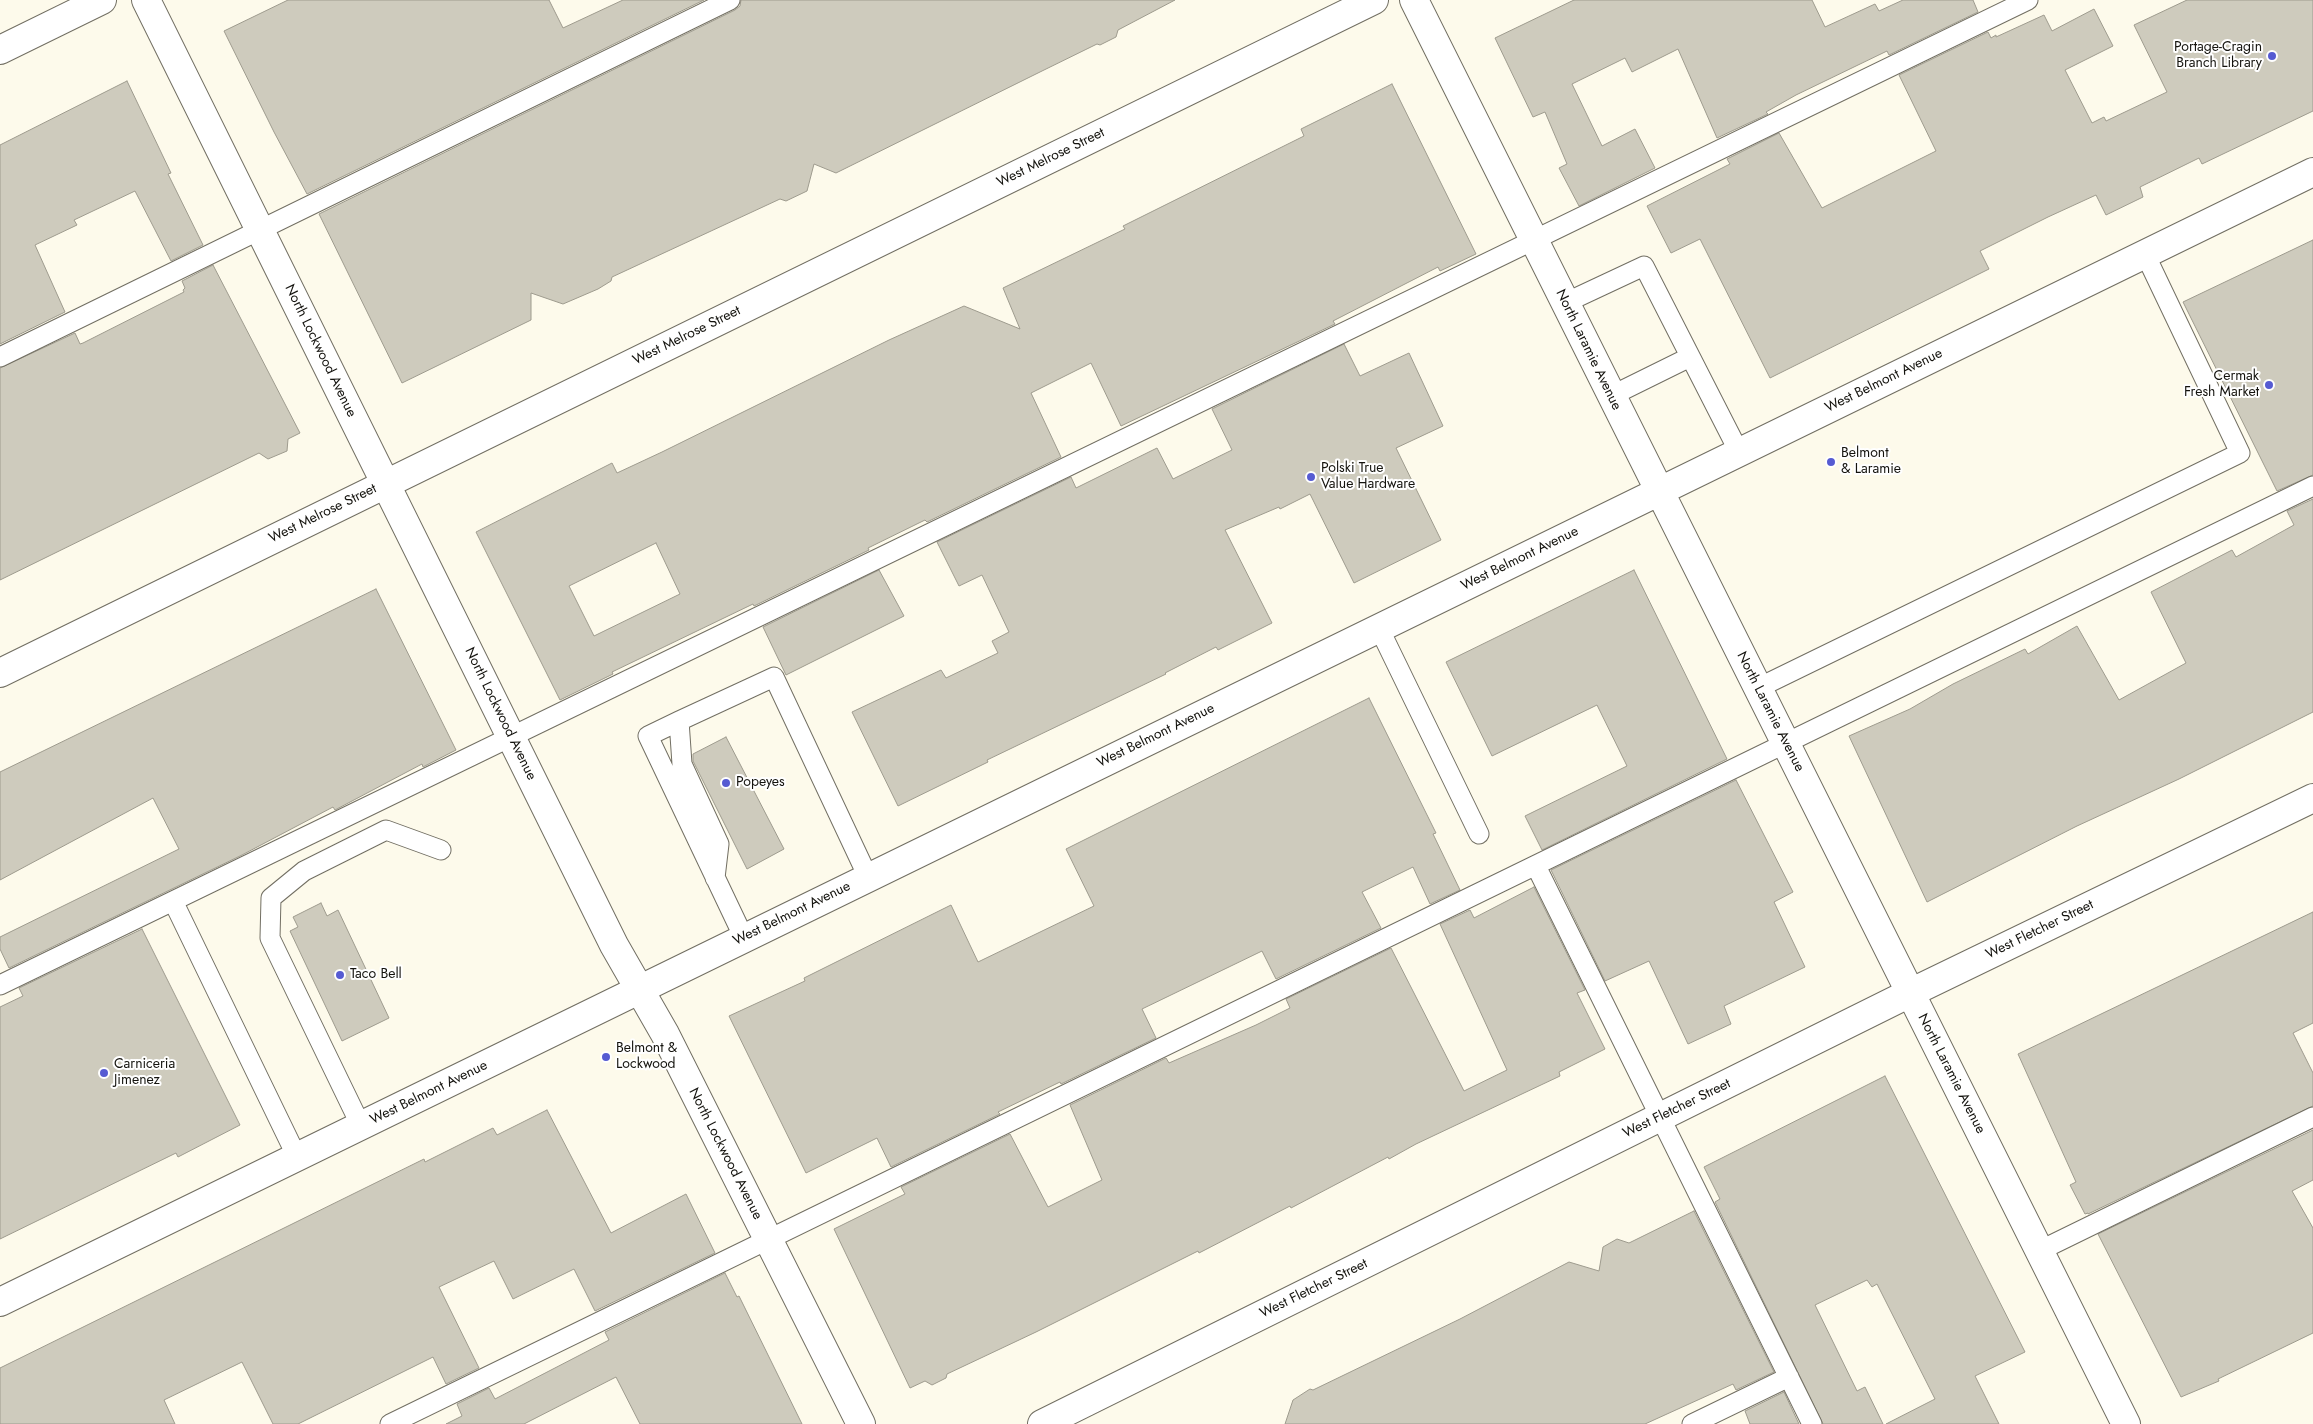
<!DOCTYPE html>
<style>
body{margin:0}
canvas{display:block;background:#fdfaeb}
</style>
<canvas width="2313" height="1424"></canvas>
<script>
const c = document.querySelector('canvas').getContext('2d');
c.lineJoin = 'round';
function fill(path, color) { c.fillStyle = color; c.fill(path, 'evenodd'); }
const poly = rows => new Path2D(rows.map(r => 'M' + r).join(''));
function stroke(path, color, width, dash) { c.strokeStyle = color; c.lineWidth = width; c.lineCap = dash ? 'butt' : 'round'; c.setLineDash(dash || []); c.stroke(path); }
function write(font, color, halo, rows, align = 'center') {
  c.font = font + ' Jost,sans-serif'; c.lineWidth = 4; c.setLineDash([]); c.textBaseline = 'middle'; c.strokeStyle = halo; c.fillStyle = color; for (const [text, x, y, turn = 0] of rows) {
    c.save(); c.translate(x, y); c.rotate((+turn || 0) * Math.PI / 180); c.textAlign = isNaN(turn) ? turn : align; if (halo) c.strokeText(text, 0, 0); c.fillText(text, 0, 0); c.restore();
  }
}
const building = poly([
 [288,0,549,0,563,28,623,0,704,0,307,194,274,132,224,31,288,0],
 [741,0,1175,0,1118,30,1116,37,1100,45,1097,44,1042,71,836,173,814,164,807,191,786,201,780,199,612,277,611,281,598,289,563,304,531,293,531,320,402,383,319,214,735,10,740,6,741,0],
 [1574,0,1812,0,1825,27,1875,4,1879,11,1903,0,1973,0,1978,12,1889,55,1887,51,1796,95,1766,112,1768,114,1717,138,1678,49,1632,72,1625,58,1572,84,1602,146,1635,129,1655,168,1579,206,1559,168,1567,164,1545,112,1533,117,1495,38,1574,0],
 [2187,0,2313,0,2313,111,2202,164,2199,158,2140,187,2143,197,2106,215,2096,195,2048,217,1980,251,1989,269,1770,378,1700,239,1671,253,1647,206,1730,164,1727,159,1779,133,1822,208,1936,151,1899,75,1988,32,1991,38,1996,35,1996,37,2044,15,2052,31,2094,9,2113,46,2065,70,2092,123,2104,117,2106,121,2167,92,2134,25,2187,0],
 [127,81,171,173,168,174,203,245,171,261,135,191,74,220,77,225,35,245,65,312,0,344,0,145,127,81],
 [1392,84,1476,254,1440,271,1438,267,1333,321,1335,324,1121,426,1091,363,1031,393,1061,457,927,522,925,520,868,548,869,550,754,606,753,604,612,672,613,674,560,700,476,532,612,463,617,473,662,452,889,340,964,306,1020,329,1003,288,1125,229,1123,226,1304,136,1301,129,1392,84],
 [656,543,680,594,594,636,569,586,656,543],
 [2313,240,2313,475,2277,491,2183,302,2313,240],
 [213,265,300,433,288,439,287,451,268,459,259,453,0,580,0,368,75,333,80,344,83,343,184,292,183,290,185,288,182,281,213,265],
 [1344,344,1360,376,1409,353,1443,426,1396,448,1441,540,1354,583,1310,494,1280,509,1279,507,1225,530,1272,623,1218,650,1216,647,1165,673,1166,674,987,760,988,762,898,806,852,712,941,670,946,678,998,653,992,641,1009,632,982,575,959,586,937,542,1071,477,1076,488,1157,448,1173,479,1232,450,1212,409,1344,344],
 [2313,499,2313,712,2179,779,2077,826,1927,902,1849,736,1910,709,1953,684,2025,649,2028,654,2077,626,2119,700,2186,663,2151,592,2232,550,2236,557,2294,525,2287,511,2313,499],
 [879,570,904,616,786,675,763,627,879,570],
 [1634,570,1727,759,1542,850,1525,816,1627,766,1597,705,1492,756,1446,662,1634,570],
 [376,589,456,750,423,767,422,764,335,810,333,807,242,855,9,968,0,949,0,937,179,849,153,798,0,880,0,772,376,589],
 [1369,698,1436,833,1433,834,1460,890,1430,904,1413,867,1362,892,1381,928,1276,979,1262,951,1142,1009,1156,1038,1061,1084,1060,1082,998,1112,1000,1114,891,1167,877,1138,806,1173,729,1016,805,981,804,978,951,905,978,962,1094,906,1066,849,1369,698],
 [726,737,784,849,747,869,693,761,693,754,726,737],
 [1736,780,1793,892,1774,902,1805,967,1724,1006,1731,1024,1688,1044,1649,961,1605,981,1551,870,1736,780],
 [1534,887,1585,990,1577,993,1605,1049,1559,1072,1560,1076,1416,1144,1389,1159,1388,1157,1291,1208,1290,1206,1199,1253,1198,1251,1036,1332,947,1374,946,1378,932,1385,925,1381,910,1388,834,1229,905,1194,901,1187,1010,1134,1048,1207,1102,1180,1070,1105,1166,1058,1169,1063,1256,1025,1290,1008,1286,999,1391,948,1464,1091,1507,1070,1440,924,1470,910,1474,918,1534,887],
 [321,903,327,916,338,910,389,1018,342,1041,290,931,298,927,293,917,321,903],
 [2313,912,2313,1023,2293,1033,2313,1073,2313,1106,2088,1214,2088,1213,2085,1214,2070,1185,2076,1182,2018,1054,2313,912],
 [142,929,240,1125,178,1157,176,1153,0,1239,0,1007,23,996,19,988,142,929],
 [1885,1076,2025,1352,1975,1376,1999,1424,1886,1424,1935,1399,1877,1284,1872,1287,1867,1280,1815,1305,1857,1391,1865,1387,1883,1424,1823,1424,1715,1202,1720,1199,1704,1167,1885,1076],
 [547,1110,611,1233,686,1194,715,1253,595,1311,574,1269,513,1299,494,1261,439,1287,479,1368,446,1384,433,1357,298,1424,273,1424,242,1362,164,1400,175,1424,0,1424,0,1368,424,1159,425,1162,493,1128,497,1135,547,1110],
 [2313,1130,2313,1180,2292,1191,2313,1228,2313,1333,2218,1379,2219,1381,2181,1397,2098,1234,2313,1130],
 [1694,1211,1774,1372,1736,1390,1733,1384,1645,1424,1285,1424,1293,1400,1310,1389,1313,1390,1460,1319,1569,1262,1599,1271,1603,1247,1617,1239,1629,1243,1694,1211],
 [725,1273,737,1297,739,1296,802,1424,640,1424,616,1377,524,1424,446,1424,462,1416,457,1404,489,1388,495,1399,609,1340,605,1332,725,1273],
 [1784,1392,1799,1424,1750,1424,1745,1411,1784,1392]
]);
fill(building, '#cecbbd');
stroke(building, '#9e9b8e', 1);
const lane = poly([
 [1565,303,1644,266,1739,452],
 [0,357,730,0],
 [1611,396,1690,357],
 [1379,628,1479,834],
 [1758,688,2240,453,2145,254],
 [679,721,682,764,719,844,715,878],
 [1536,866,1812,1424],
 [173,901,297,1157],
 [744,938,648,736,679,721,774,677,868,877],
 [0,985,2028,0],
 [361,1126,270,938,271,898,304,871,386,830,441,850],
 [2039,1251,2313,1117],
 [390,1424,2313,486],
 [1692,1424,1789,1377]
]);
const street = poly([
 [146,0,614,945,665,1034,861,1424],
 [0,50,102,0],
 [0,673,1374,0],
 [1042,1424,1910,993,2313,798]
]);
const secondary = poly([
 [1414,0,2126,1424],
 [0,1302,2313,172]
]);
stroke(lane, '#726f63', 21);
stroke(street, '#726f63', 30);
stroke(secondary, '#726f63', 30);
stroke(lane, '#fff', 19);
stroke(street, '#fff', 28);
stroke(secondary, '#fff', 28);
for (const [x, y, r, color] of [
 [2272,56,5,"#565bd2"],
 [2269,385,5,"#565bd2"],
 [1831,462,5,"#565bd2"],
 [1311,477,5,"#565bd2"],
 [726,783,5,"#565bd2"],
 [340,975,5,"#565bd2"],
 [606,1057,5,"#565bd2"],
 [104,1073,5,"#565bd2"]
]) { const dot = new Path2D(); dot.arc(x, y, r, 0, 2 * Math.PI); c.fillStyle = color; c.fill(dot); stroke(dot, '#fff', 2); }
write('14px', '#14130e', '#fff', [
 ["Portage-Cragin",2262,48,"right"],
 ["Branch Library",2262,64,"right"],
 ["Cermak",2259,377,"right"],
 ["Fresh Market",2259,393,"right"],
 ["Belmont",1841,454],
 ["& Laramie",1841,470],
 ["Polski True",1321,469],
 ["Value Hardware",1321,485],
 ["Popeyes",736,783],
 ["Taco Bell",350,975],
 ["Belmont &",616,1049],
 ["Lockwood",616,1065],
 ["Carniceria",114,1065],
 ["Jimenez",114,1081]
], 'left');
write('14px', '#14130e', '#fff', [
 ["West Melrose Street",1051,158,-26],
 ["West Melrose Street",687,336,-26],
 ["North Laramie Avenue",1588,350,64],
 ["North Lockwood Avenue",320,351,64],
 ["West Belmont Avenue",1884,381,-26],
 ["West Melrose Street",323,514,-26],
 ["West Belmont Avenue",1520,559,-26],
 ["North Laramie Avenue",1770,712,63],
 ["North Lockwood Avenue",500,714,64],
 ["West Belmont Avenue",1156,736,-26],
 ["West Belmont Avenue",792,914,-26],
 ["West Fletcher Street",2040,930,-26],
 ["North Laramie Avenue",1951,1074,63],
 ["West Belmont Avenue",429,1093,-26],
 ["West Fletcher Street",1677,1109,-26],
 ["North Lockwood Avenue",725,1154,63],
 ["West Fletcher Street",1314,1289,-26]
]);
</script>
